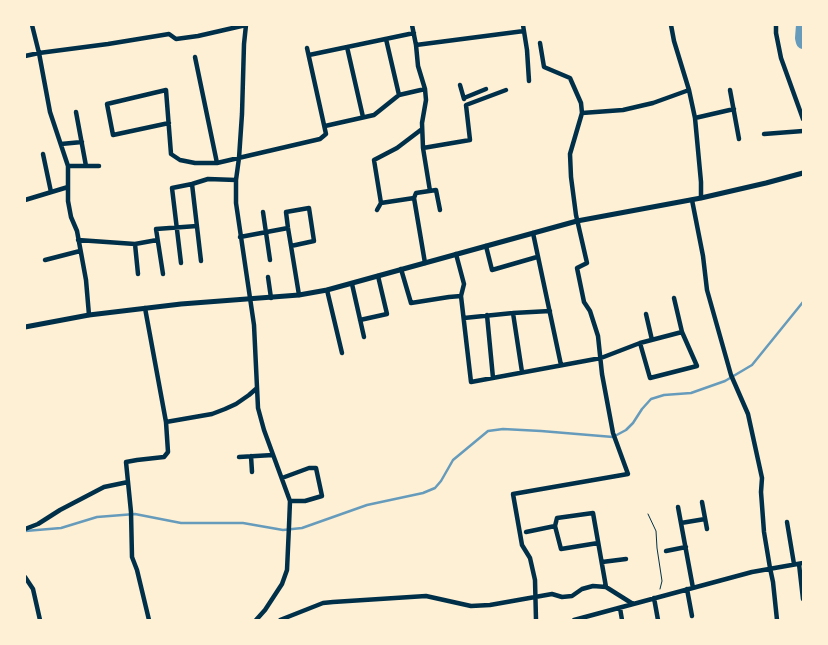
<!DOCTYPE html>
<style>
body{margin:0}
#map{position:relative;width:828px;height:645px;overflow:hidden;background:#fdf0d5;font-family:"Alegreya Sans",sans-serif}
canvas{display:block}
.frame{position:absolute;inset:0;border:26px solid #fdf0d5;pointer-events:none}
</style>
<div id="map">
<canvas width="828" height="645"></canvas>
<div class="frame"></div>
</div>
<script>
const c = document.querySelector('canvas').getContext('2d');
c.lineJoin = 'round';
const poly = rows => new Path2D(rows.map(r => 'M' + r).join(''));
function stroke(path, color, width, dash) { c.strokeStyle = color; c.lineWidth = width; c.lineCap = dash ? 'butt' : 'round'; c.setLineDash(dash || []); c.stroke(path); }
stroke(poly([
 [25,531,61,528,97,517,135,514,181,523,243,523,283,530,302,528,367,505,423,493,435,488,441,481,453,460,488,431,503,429,541,431,613,437,626,430,633,423,642,409,651,399,664,395,691,393,725,381,752,365,803,302]
]), '#669bbc', 2.5);
stroke(poly([
 [803,25,802,38,803,42]
]), '#669bbc', 14);
stroke(poly([
 [648,514,656,531,657,548,662,581,660,589]
]), '#003049', 1);
stroke(poly([
 [32,25,39,53,50,112,68,166,68,201,71,217,77,231,86,280,89,315],
 [246,25,244,44,242,114,239,158,236,180,236,203,254,325,258,408,264,430,290,501,289,526,287,570,282,584,265,610,256,620],
 [412,25,416,45,418,66,425,89,426,100,422,123,423,148,430,191],
 [523,25,527,50,529,81],
 [671,25,674,41,689,90,695,118,701,182,701,198],
 [776,25,776,33,781,58,803,119],
 [416,45,524,31],
 [347,47,363,117],
 [309,55,414,33],
 [25,56,39,53,108,44,169,34,176,39,198,36,246,25],
 [195,57,217,163],
 [460,85,464,99],
 [730,90,739,139],
 [399,95,425,89],
 [464,98,486,89],
 [76,112,86,166],
 [582,113,623,110,653,103,689,90],
 [695,118,734,109],
 [169,123,113,135,107,104,166,90,171,154,180,160,195,163,217,163,320,139,326,134,307,48],
 [325,126,374,115,399,95,386,39],
 [764,134,803,131],
 [61,144,82,142],
 [423,148,470,140,466,105,506,90],
 [43,154,51,192],
 [68,166,99,166],
 [192,184,201,261],
 [414,198,425,263],
 [25,200,68,187],
 [692,200,703,256,707,290,731,375,748,414,762,478,761,492,764,532,770,568,773,582,777,620],
 [381,203,374,160,397,148,422,129],
 [377,210,381,203,414,198,416,193,436,190,440,210],
 [263,212,270,260],
 [533,233,561,365],
 [240,237,288,228],
 [78,240,135,244,157,240],
 [135,244,138,274],
 [291,246,314,241,309,208,286,212,288,228,291,246,299,295],
 [486,246,492,270,537,257],
 [456,254,464,284,461,296,471,382,601,358,640,343,682,332],
 [45,260,80,251],
 [181,263,172,188,192,184,208,179,236,180],
 [401,269,411,303,449,297,461,296],
 [163,274,156,229,197,226],
 [268,277,271,298],
 [352,284,364,337],
 [327,290,342,353],
 [145,308,166,422,168,452,164,457,137,460,126,462,131,512,132,557,137,570,149,620],
 [513,313,522,372],
 [646,314,652,340],
 [487,315,493,378],
 [464,318,513,313,550,311],
 [360,320,387,314,378,276],
 [640,343,650,378,697,366,682,332,674,298],
 [166,422,212,414,225,409,236,404,249,395,257,388],
 [251,456,252,472],
 [239,457,273,455],
 [282,478,309,468,316,468,322,496,305,501,290,501],
 [702,502,707,529],
 [678,507,693,588],
 [787,522,794,564],
 [681,523,705,519],
 [555,526,561,549,598,543],
 [25,529,38,524,60,510,104,487,128,482],
 [526,532,555,526,557,518,593,513,606,587,633,604],
 [666,551,686,547],
 [602,562,626,559],
 [799,564,803,599],
 [25,577,33,589,40,620],
 [687,589,692,616],
 [654,598,658,620],
 [620,608,622,620],
 [280,620,323,603,333,602,426,596,471,606,490,605,552,594,562,597,572,596,582,589,593,586,606,587],
 [536,620,535,580,530,558,522,545,513,494,628,474,613,433,602,374,598,336,590,311,584,302,577,268,587,263,576,215,571,177,570,154,582,113,581,103,570,78,544,67,540,43],
 [574,620,752,572,803,563]
]), '#003049', 4.5);
stroke(poly([
 [25,327,89,315,181,304,299,295,327,290,577,221,701,198,766,183,803,173]
]), '#003049', 5);
</script>
